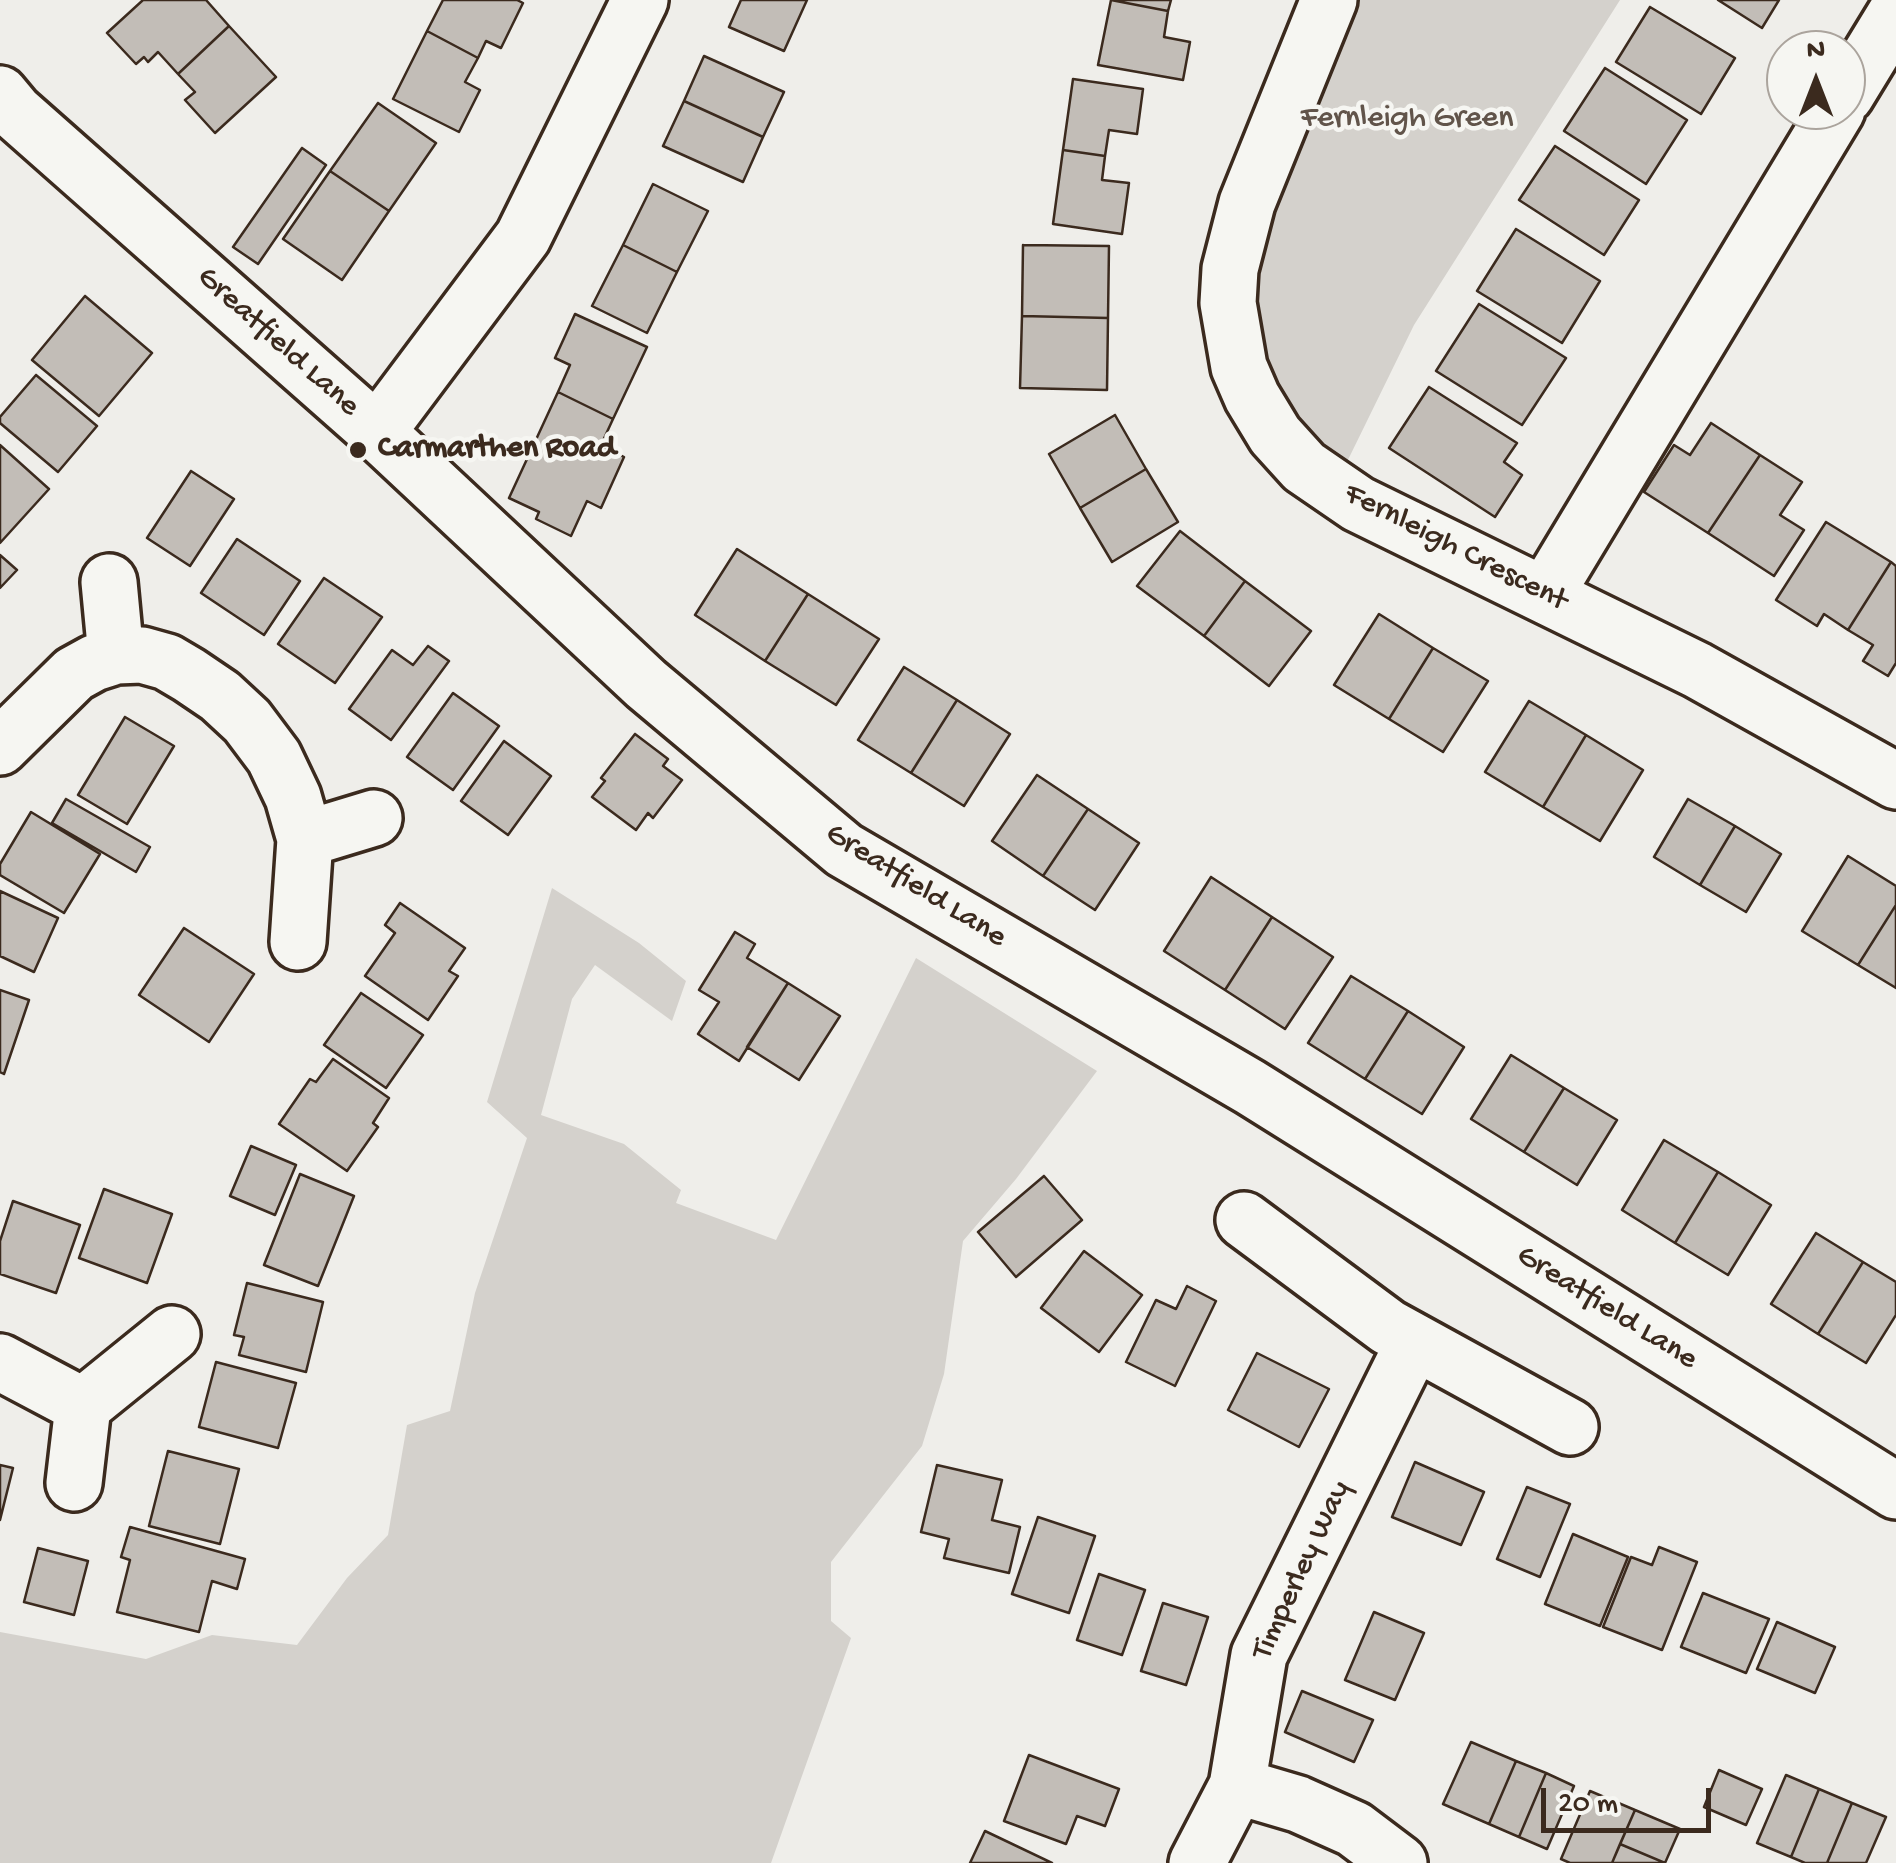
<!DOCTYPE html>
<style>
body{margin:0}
#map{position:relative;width:1896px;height:1863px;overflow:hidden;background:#efeeea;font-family:"Gochi Hand",sans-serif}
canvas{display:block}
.north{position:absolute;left:1766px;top:30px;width:100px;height:100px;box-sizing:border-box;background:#f6f6f2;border:2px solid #aba49d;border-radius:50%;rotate:0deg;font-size:28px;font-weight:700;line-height:40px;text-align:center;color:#3b2a1e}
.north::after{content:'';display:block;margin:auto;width:35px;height:45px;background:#3b2a1e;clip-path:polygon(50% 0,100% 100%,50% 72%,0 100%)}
.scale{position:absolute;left:1541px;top:1788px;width:170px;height:45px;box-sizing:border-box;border:5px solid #3b2a1e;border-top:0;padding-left:12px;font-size:30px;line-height:35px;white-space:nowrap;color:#3b2a1e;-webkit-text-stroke:8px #f6f6f2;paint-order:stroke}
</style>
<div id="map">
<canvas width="1896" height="1863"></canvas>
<div class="north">N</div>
<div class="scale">20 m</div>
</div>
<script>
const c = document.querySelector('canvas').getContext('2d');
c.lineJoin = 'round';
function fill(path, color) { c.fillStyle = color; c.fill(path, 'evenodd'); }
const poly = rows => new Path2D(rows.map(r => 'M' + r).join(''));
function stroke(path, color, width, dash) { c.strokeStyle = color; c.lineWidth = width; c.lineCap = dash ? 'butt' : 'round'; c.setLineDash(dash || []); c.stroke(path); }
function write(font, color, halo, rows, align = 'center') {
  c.font = font + ' "Gochi Hand",sans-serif'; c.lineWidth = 9; c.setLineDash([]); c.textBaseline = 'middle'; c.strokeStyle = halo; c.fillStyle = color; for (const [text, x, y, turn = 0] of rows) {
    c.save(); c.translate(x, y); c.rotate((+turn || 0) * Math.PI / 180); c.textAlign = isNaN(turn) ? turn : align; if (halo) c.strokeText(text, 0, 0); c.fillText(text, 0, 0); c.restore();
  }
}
fill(poly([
 [1329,0,1620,0,1414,325,1343,470,1252,397,1247,203],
 [552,888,639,943,686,981,672,1021,595,965,572,999,541,1115,624,1144,681,1190,676,1203,776,1240,916,958,1097,1071,1016,1179,963,1241,944,1374,922,1446,831,1562,831,1621,851,1638,771,1863,0,1863,0,1632,146,1659,212,1635,297,1645,347,1578,388,1535,407,1425,450,1411,475,1293,527,1138,487,1102]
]), '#d4d1cc');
const building = poly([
 [143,0,206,0,229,26,178,74,158,52,148,62,144,57,136,64,107,33,143,0],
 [443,0,517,0,523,3,501,48,486,41,478,58,427,31,443,0],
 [741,0,807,0,784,51,729,27,741,0],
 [1111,0,1168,11,1164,37,1190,42,1183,80,1098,65,1111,0],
 [1111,0,1171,0,1168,11,1111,0],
 [1718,0,1779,0,1762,28,1718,0],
 [1650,7,1735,58,1701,114,1616,62,1650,7],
 [229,26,276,77,215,133,185,100,195,92,178,74,229,26],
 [427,31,478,58,465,82,480,90,459,132,393,99,427,31],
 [704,56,784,92,763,137,684,101,704,56],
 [1605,68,1687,120,1646,184,1564,131,1605,68],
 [1073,79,1143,89,1137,134,1109,130,1105,156,1063,150,1073,79],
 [684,101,763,137,743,182,663,146,684,101],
 [378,103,436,143,389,211,330,171,378,103],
 [1555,146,1639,200,1604,255,1519,200,1555,146],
 [302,148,326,165,258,264,233,247,302,148],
 [1063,150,1105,156,1102,180,1129,183,1122,234,1053,224,1063,150],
 [330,171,389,211,342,280,283,239,330,171],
 [653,184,708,211,677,272,623,245,653,184],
 [1516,229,1600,281,1562,343,1477,291,1516,229],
 [623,245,677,272,647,333,592,306,623,245],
 [1023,245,1109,246,1108,318,1022,316,1023,245],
 [85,296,152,353,99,416,32,360,85,296],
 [1479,304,1566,358,1522,425,1436,371,1479,304],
 [575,314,647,347,613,419,558,392,570,365,555,358,575,314],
 [1022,316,1108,318,1107,390,1020,388,1022,316],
 [36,375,97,426,58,472,0,423,0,417,36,375],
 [1429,387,1517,443,1504,462,1522,475,1495,517,1389,448,1429,387],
 [558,392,613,419,601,445,624,457,601,508,587,501,571,536,536,519,539,512,509,498,558,392],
 [1115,415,1146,469,1080,508,1049,454,1115,415],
 [1711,423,1760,455,1708,533,1644,492,1674,445,1690,455,1711,423],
 [0,445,49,489,0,543,0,445],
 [1760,455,1802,482,1780,515,1804,530,1774,576,1708,533,1760,455],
 [1146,469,1178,522,1112,562,1080,508,1146,469],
 [191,471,234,499,190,566,147,538,191,471],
 [1826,522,1891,562,1848,630,1824,614,1817,626,1776,600,1826,522],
 [1180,531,1245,581,1204,636,1137,586,1180,531],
 [237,539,300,581,264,635,201,593,237,539],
 [737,549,808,594,765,661,695,615,737,549],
 [0,555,17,570,0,588,0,555],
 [1891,562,1896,566,1896,663,1888,676,1863,661,1873,645,1848,630,1891,562],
 [324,578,382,617,335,683,278,644,324,578],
 [1245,581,1311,631,1269,686,1204,636,1245,581],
 [808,594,879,639,836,705,765,661,808,594],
 [1379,614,1433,648,1389,719,1334,685,1379,614],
 [428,646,449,661,391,740,349,709,392,650,413,665,428,646],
 [1433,648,1488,681,1443,752,1389,719,1433,648],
 [904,667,957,700,911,773,858,740,904,667],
 [453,693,499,726,453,790,407,757,453,693],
 [957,700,1010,734,964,806,911,773,957,700],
 [1529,701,1586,735,1543,807,1485,772,1529,701],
 [125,717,174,746,127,824,78,795,125,717],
 [635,734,668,759,663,766,682,780,653,818,648,813,636,830,592,797,605,781,601,778,635,734],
 [1586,735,1643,770,1600,841,1543,807,1586,735],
 [504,741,551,776,508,835,461,801,504,741],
 [1037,775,1088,809,1043,876,992,841,1037,775],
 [66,799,150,847,136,872,52,823,66,799],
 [1688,799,1735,826,1700,885,1654,857,1688,799],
 [1088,809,1139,843,1095,910,1043,876,1088,809],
 [31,812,100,854,64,913,0,875,0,864,31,812],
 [1735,826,1781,854,1746,912,1700,885,1735,826],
 [1848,856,1896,886,1896,905,1858,965,1802,931,1848,856],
 [1211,877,1272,917,1225,990,1164,951,1211,877],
 [0,891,58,918,34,972,0,956,0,891],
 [400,903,465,948,449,971,458,976,428,1020,365,976,395,933,385,925,400,903],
 [1896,905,1896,988,1858,965,1896,905],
 [1272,917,1333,957,1285,1029,1225,990,1272,917],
 [184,928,254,974,209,1042,139,995,184,928],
 [735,932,755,944,747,958,788,983,739,1061,698,1034,719,1002,699,990,735,932],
 [1351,976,1408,1011,1365,1079,1308,1043,1351,976],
 [788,983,840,1016,799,1080,747,1047,788,983],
 [0,990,29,1000,4,1074,0,1072,0,990],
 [361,993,423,1035,386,1088,324,1045,361,993],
 [1408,1011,1464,1047,1422,1114,1365,1079,1408,1011],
 [1511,1055,1564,1088,1524,1152,1471,1119,1511,1055],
 [333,1059,389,1098,373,1123,378,1127,347,1171,279,1124,310,1079,316,1082,333,1059],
 [1564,1088,1617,1120,1577,1185,1524,1152,1564,1088],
 [1664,1140,1718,1172,1675,1243,1622,1210,1664,1140],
 [251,1146,296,1165,275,1215,230,1196,251,1146],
 [1718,1172,1771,1205,1728,1275,1675,1243,1718,1172],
 [300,1174,354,1196,318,1286,264,1265,300,1174],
 [1044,1176,1082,1220,1016,1277,978,1232,1044,1176],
 [104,1189,172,1214,147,1283,79,1258,104,1189],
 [13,1201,80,1225,56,1293,0,1274,0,1241,13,1201],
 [1816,1233,1863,1262,1818,1334,1771,1304,1816,1233],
 [1084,1251,1142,1295,1099,1352,1041,1308,1084,1251],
 [1863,1262,1896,1282,1896,1315,1866,1363,1818,1334,1863,1262],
 [247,1283,323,1302,306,1372,239,1355,244,1337,234,1335,247,1283],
 [1187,1286,1216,1301,1175,1386,1126,1362,1156,1300,1176,1309,1187,1286],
 [1257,1353,1329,1389,1299,1447,1228,1410,1257,1353],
 [216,1362,296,1383,278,1448,199,1427,216,1362],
 [168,1451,239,1469,220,1544,149,1526,168,1451],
 [1415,1462,1484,1492,1461,1545,1392,1517,1415,1462],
 [0,1465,13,1468,0,1520,0,1465],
 [937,1465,1002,1480,992,1520,1020,1527,1009,1573,944,1558,949,1539,921,1532,937,1465],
 [1527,1487,1570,1504,1540,1577,1497,1559,1527,1487],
 [1038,1517,1095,1536,1069,1613,1012,1594,1038,1517],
 [130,1527,245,1559,237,1589,212,1581,199,1632,117,1612,130,1560,121,1557,130,1527],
 [1573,1534,1628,1557,1600,1626,1545,1604,1573,1534],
 [1659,1547,1697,1562,1662,1650,1603,1627,1631,1557,1652,1565,1659,1547],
 [38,1548,88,1561,74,1615,24,1602,38,1548],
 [1099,1574,1145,1590,1122,1655,1077,1640,1099,1574],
 [1703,1593,1769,1619,1746,1673,1681,1647,1703,1593],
 [1163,1603,1208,1617,1186,1685,1141,1671,1163,1603],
 [1374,1612,1424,1633,1395,1700,1345,1680,1374,1612],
 [1777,1622,1835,1647,1815,1693,1757,1669,1777,1622],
 [1302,1691,1373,1720,1354,1762,1285,1732,1302,1691],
 [1471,1742,1516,1761,1489,1824,1443,1804,1471,1742],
 [1029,1755,1119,1789,1105,1826,1077,1816,1066,1844,1004,1821,1029,1755],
 [1516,1761,1546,1773,1519,1837,1489,1824,1516,1761],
 [1719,1770,1762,1789,1746,1825,1704,1807,1719,1770],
 [1546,1773,1574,1786,1547,1849,1519,1837,1546,1773],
 [1786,1775,1819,1789,1791,1857,1757,1843,1786,1775],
 [1819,1789,1852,1803,1827,1863,1805,1863,1791,1857,1819,1789],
 [1590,1791,1635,1810,1612,1863,1570,1863,1561,1859,1590,1791],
 [1852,1803,1886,1817,1866,1863,1827,1863,1852,1803],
 [1635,1810,1680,1829,1665,1863,1620,1844,1635,1810],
 [985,1831,1052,1863,970,1863,985,1831],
 [1620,1844,1665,1863,1612,1863,1620,1844]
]);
fill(building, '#c2bdb7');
stroke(building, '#3b2a1e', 2.5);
const street = poly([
 [1329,0,1247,203,1230,269,1228,303,1239,367,1252,397,1275,435,1304,467,1358,504,1697,670,1896,781],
 [0,94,15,112,377,432,646,684,844,850,1250,1087,1896,1491],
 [1846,95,1896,13],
 [377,432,523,237,640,0],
 [109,582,116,656],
 [1545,595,1837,110],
 [0,747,74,674,94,663,116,656,142,655,167,662,189,675,220,696,247,721,274,757,293,797,305,839,298,942],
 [305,839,374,818],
 [1244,1220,1388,1327,1570,1427],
 [0,1362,83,1406],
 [74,1483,83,1406,172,1334],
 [1237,1786,1298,1804,1354,1829,1399,1863],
 [1197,1863,1237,1786,1259,1655,1414,1342]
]);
stroke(street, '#3b2a1e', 62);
stroke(street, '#f6f6f2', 55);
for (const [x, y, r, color] of [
 [358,450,10,"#3b2a1e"]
]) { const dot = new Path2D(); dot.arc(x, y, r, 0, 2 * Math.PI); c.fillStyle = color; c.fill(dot); stroke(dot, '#f6f6f2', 4); }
write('32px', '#61544a', '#f6f6f2', [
 ["Fernleigh Green",1407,120]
]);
write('32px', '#3b2a1e', '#f6f6f2', [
 ["Greatfield Lane",277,343,42],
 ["Fernleigh Crescent",1455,549,27],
 ["Greatfield Lane",915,887,32],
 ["Greatfield Lane",1606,1309,32],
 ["Timperley Way",1303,1571,-65]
]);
write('bold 32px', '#3b2a1e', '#f6f6f2', [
 ["Carmarthen Road",378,450]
], 'left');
</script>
